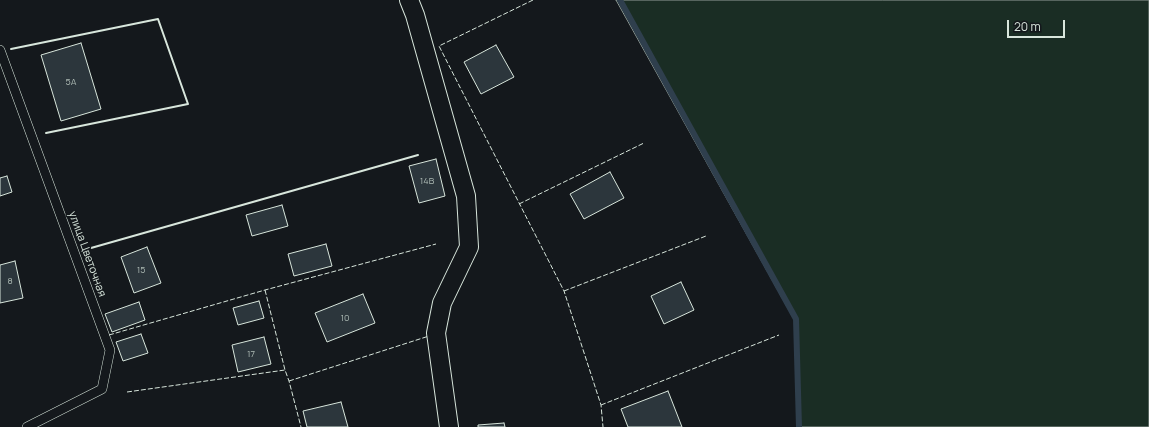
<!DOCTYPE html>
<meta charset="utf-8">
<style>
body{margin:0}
#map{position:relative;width:1149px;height:427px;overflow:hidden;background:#14181c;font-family:Manrope,sans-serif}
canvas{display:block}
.scale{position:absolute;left:1007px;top:20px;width:58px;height:18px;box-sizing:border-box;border:2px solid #d8e6dc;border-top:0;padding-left:5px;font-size:12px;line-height:14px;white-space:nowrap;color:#d8e6dc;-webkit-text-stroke:3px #14181c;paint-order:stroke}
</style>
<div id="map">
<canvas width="1149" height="427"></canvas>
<div class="scale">20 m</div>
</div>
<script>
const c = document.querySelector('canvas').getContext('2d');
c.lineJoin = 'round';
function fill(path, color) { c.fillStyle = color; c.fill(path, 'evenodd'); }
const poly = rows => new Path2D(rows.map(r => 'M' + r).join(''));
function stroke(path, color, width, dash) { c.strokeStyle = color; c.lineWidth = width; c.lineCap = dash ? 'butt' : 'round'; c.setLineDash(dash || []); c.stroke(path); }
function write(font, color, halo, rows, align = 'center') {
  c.font = font + ' Manrope,sans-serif'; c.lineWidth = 3; c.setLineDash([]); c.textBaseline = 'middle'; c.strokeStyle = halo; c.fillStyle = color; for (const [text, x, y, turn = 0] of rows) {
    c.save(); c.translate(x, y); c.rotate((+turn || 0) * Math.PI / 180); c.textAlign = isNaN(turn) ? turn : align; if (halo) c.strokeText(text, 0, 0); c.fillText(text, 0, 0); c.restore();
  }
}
const green = poly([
 [616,0,1149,0,1149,427,799,427,795,321,616,0]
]);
fill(green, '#1a2d24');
stroke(green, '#939e99', 1);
stroke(poly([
 [620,0,796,319,799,427]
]), '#2f3f4d', 6);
const building = poly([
 [81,43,101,109,61,121,41,55,81,43],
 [496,45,514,77,481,94,464,62,496,45],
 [436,159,445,196,419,203,409,166,436,159],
 [610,172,624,198,584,219,570,194,610,172],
 [7,176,12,192,0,196,0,178,7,176],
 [282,205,288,226,252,236,246,215,282,205],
 [326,244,332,266,294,276,288,254,326,244],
 [147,247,161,283,134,293,121,257,147,247],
 [15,261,23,298,0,303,0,265,15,261],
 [681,282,694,310,664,324,651,296,681,282],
 [363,294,375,323,327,342,315,313,363,294],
 [259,301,264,318,238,325,233,308,259,301],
 [139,302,145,320,112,332,105,314,139,302],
 [141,334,148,353,123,361,116,342,141,334],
 [264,337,271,364,238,372,232,345,264,337],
 [668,391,682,427,628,427,621,409,668,391],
 [341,402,348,427,307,427,303,411,341,402],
 [504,423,505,427,478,427,478,425,504,423]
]);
fill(building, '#2c363c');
stroke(building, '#d8e6dc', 1);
const lane = poly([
 [0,50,110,350,102,389,27,427]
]);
const street = poly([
 [409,0,415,15,466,196,469,247,442,303,436,333,449,427]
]);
stroke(lane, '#d8e6dc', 10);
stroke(street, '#d8e6dc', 20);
stroke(lane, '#14181c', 9);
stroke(street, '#14181c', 18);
stroke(poly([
 [533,0,439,46,564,291,601,405,603,427],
 [519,204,644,143],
 [265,290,285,370,289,381,301,427],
 [564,291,706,236],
 [109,335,265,290,436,244],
 [289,381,429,336],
 [127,392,285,370],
 [601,405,779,335]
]), '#d8e6dc', 1, [5, 2]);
stroke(poly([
 [11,49,158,19,188,104,46,133],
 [91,248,418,155]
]), '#d8e6dc', 2);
write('9px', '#adbab4', null, [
 ["5А",71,82],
 ["14В",427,181],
 ["15",141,270],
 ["8",10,281],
 ["10",345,318],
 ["17",251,354]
]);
write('11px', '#d8e6dc', '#14181c', [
 ["улица Цветочная",87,254,70]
]);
</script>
